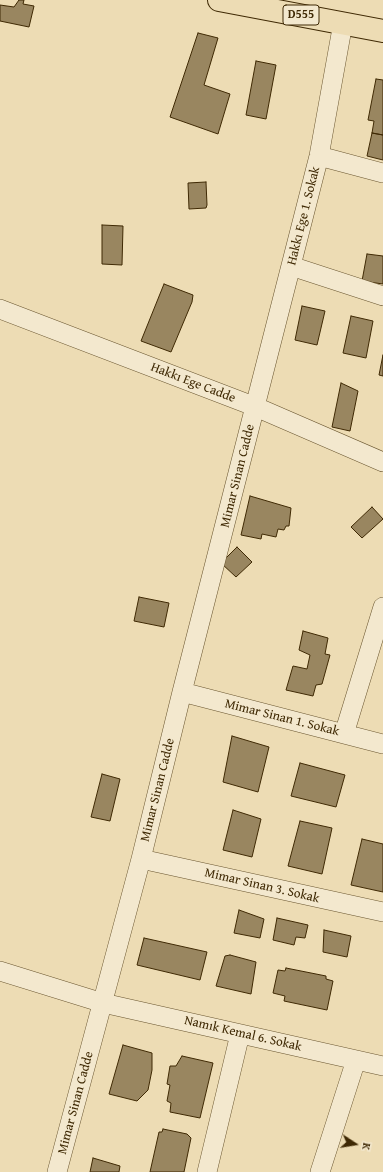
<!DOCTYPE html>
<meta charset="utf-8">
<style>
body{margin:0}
#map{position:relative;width:383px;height:1172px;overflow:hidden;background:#eddcb4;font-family:"Gentium Book Plus",serif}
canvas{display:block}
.north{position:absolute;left:335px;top:1124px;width:40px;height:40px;-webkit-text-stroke:3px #f3e8ce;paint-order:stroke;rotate:102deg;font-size:11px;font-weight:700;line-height:16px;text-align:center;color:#3f2904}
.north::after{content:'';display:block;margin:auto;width:14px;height:18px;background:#3f2904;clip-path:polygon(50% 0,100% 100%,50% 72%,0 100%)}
</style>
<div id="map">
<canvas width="383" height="1172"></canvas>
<div class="north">K</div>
</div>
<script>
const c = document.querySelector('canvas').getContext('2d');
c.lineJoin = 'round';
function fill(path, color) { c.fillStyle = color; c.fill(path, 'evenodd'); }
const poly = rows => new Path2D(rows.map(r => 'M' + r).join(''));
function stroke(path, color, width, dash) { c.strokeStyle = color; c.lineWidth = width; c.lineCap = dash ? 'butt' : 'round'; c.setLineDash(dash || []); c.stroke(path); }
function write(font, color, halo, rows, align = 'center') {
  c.font = font + ' "Gentium Book Plus",serif'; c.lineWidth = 4; c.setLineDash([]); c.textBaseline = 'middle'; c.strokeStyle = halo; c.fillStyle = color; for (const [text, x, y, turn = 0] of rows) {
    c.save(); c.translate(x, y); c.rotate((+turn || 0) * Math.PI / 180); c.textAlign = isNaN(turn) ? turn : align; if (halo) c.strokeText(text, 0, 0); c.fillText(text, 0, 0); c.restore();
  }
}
const building = poly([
 [19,0,24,0,23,4,34,6,29,27,0,21,0,5,14,7,19,0],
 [198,33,218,38,204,85,230,94,218,134,170,117,198,33],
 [256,61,276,65,266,119,246,115,256,61],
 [376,79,383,80,383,135,372,133,374,121,368,120,376,79],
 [372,133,383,135,383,160,367,156,372,133],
 [206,182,207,205,206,208,189,209,188,183,206,182],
 [102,225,123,226,122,265,102,264,102,225],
 [367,254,383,256,383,284,362,281,367,254],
 [164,284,193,295,192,302,171,352,141,341,164,284],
 [302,306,325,311,317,345,295,340,302,306],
 [351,316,373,321,366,358,343,353,351,316],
 [383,355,383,376,379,375,383,355],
 [341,383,358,391,350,431,332,427,341,383],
 [250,496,291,508,289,526,286,526,284,530,278,529,276,537,262,534,261,539,241,535,250,496],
 [372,507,383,519,362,538,351,527,372,507],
 [237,547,252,562,236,577,221,563,237,547],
 [139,597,169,603,164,627,134,621,139,597],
 [303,631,328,638,325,654,330,655,322,684,316,685,313,696,286,690,293,666,307,669,310,655,299,650,303,631],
 [232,736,269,747,258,792,223,782,232,736],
 [300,763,345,775,336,807,291,796,300,763],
 [102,774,120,779,110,821,91,817,102,774],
 [233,810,261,819,252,857,223,850,233,810],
 [300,821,332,828,322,874,288,866,300,821],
 [362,839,383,844,383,892,351,885,362,839],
 [239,910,264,919,260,938,234,933,239,910],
 [277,918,308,925,305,938,296,937,294,945,273,940,277,918],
 [324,930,351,936,347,957,323,952,324,930],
 [144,938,207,952,200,980,137,965,144,938],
 [230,955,256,962,251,994,216,986,225,956,230,955],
 [286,968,326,976,326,979,333,981,327,1010,284,1001,285,996,273,993,278,970,285,971,286,968],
 [123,1045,152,1053,152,1070,148,1090,137,1101,109,1094,123,1045],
 [182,1056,213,1063,200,1118,170,1112,171,1103,167,1101,170,1085,167,1084,170,1066,176,1066,182,1056],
 [163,1129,187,1134,191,1138,184,1172,150,1172,159,1132,162,1132,163,1129],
 [93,1158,120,1166,119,1172,90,1172,93,1158]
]);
fill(building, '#998660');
stroke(building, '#3f2904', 1);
const minor = poly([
 [319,156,383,173],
 [291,266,383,296],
 [0,309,256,407,383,462],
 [182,692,383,744],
 [344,734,383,607],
 [141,859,383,912],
 [0,971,103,1003,383,1066],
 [57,1172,141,859,182,692,319,156,343,23],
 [207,1172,240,1034],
 [320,1172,356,1060]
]);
const primary = poly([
 [219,0,383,31]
]);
stroke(minor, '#6a5630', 20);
stroke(primary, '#3f2904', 24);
stroke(minor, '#f3e8ce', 19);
stroke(primary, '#eddcb4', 22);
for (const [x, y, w] of [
 [301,15,36]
]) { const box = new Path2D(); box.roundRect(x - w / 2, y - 10, w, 20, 3); c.fillStyle = '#f3e8ce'; c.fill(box); stroke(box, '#3f2904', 1); }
write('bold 12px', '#3f2904', null, [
 ["D555",301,15]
]);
write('13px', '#3f2904', '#f3e8ce', [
 ["Hakkı Ege 1. Sokak",304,216,-76],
 ["Hakkı Ege Cadde",193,383,21],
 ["Mimar Sinan Cadde",238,476,-76],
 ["Mimar Sinan 1. Sokak",282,718,14],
 ["Mimar Sinan Cadde",158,790,-76],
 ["Mimar Sinan 3. Sokak",262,886,13],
 ["Namık Kemal 6. Sokak",243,1034,13],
 ["Mimar Sinan Cadde",76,1103,-75]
]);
</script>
